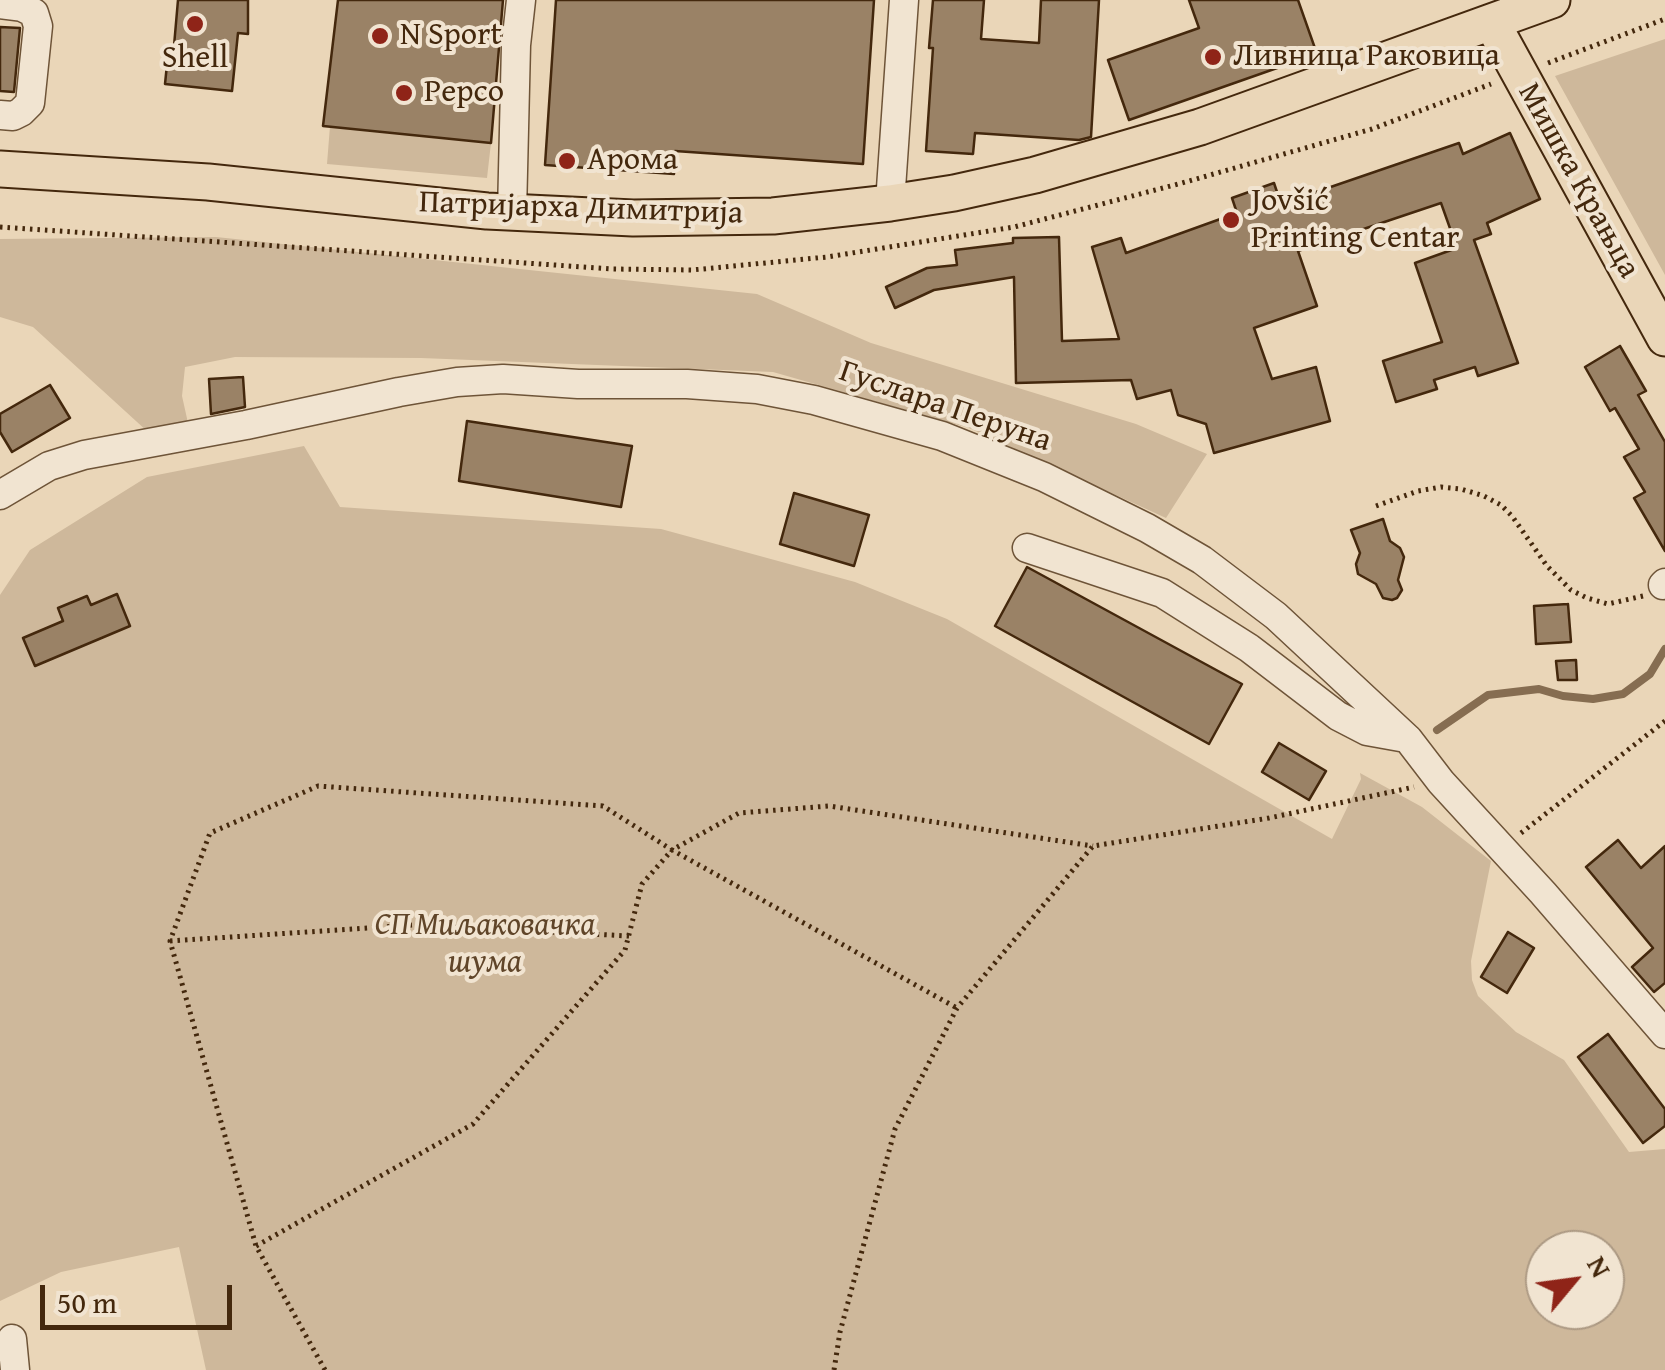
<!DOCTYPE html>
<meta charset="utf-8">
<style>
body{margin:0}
#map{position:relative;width:1665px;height:1370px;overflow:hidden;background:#ead6b8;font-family:"Gentium Book Plus",serif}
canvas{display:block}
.north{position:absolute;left:1525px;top:1230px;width:100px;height:100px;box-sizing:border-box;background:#f1e4d1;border:2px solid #ac9983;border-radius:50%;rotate:61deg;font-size:28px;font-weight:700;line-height:40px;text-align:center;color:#44280d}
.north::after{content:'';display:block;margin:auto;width:35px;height:45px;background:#8f2418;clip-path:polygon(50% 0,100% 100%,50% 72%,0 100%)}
.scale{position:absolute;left:40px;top:1285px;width:192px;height:45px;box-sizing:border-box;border:5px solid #44280d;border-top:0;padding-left:12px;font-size:30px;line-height:35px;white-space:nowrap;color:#44280d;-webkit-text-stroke:8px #f1e4d1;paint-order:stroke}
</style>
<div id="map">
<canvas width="1665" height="1370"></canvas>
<div class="north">N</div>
<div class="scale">50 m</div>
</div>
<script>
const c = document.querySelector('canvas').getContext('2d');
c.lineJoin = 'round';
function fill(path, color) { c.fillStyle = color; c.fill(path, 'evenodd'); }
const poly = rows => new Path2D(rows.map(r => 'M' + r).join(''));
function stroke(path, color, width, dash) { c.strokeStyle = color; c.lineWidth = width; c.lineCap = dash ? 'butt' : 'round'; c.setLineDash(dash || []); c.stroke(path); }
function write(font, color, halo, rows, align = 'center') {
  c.font = font + ' "Gentium Book Plus",serif'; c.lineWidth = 8; c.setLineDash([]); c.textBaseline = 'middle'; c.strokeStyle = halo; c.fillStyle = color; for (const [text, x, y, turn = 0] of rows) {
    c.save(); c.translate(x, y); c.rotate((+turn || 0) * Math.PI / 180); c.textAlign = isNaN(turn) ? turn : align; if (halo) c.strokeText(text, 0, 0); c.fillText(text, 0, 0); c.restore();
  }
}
fill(poly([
 [1665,39,1665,275,1555,76],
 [330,126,491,143,487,178,327,164],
 [216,237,757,294,871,343,1136,424,1207,454,1166,518,969,428,773,372,421,358,235,357,185,367,182,396,188,423,148,432,33,327,0,317,0,239],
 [304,446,340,507,661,529,855,582,947,619,1332,839,1361,779,1360,773,1422,807,1491,861,1471,961,1472,980,1478,996,1516,1032,1564,1060,1629,1152,1665,1149,1665,1370,206,1370,179,1247,61,1272,0,1301,0,595,30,550,147,477],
 [1545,1250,1605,1250,1605,1310,1545,1310]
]), '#ceb89b');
stroke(poly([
 [1437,730,1488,695,1539,689,1563,696,1593,699,1623,694,1650,674,1665,649]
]), '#866d51', 8);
const building = poly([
 [178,0,248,0,248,34,238,33,232,91,165,84,169,45,174,46,178,0],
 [338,0,503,0,491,143,323,126,338,0],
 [556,0,874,0,863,164,675,151,674,174,545,165,556,0],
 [933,0,984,0,981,39,1039,43,1041,0,1099,0,1091,137,1079,140,975,133,973,154,926,151,933,48,929,48,933,0],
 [1189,0,1298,0,1317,54,1129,120,1108,60,1199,28,1189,0],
 [0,27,20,28,14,92,0,91,0,27],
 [1510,133,1540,199,1487,223,1491,234,1474,240,1518,363,1478,376,1475,367,1434,380,1437,389,1396,402,1383,361,1442,342,1415,263,1457,248,1441,203,1298,251,1317,306,1254,328,1272,379,1316,367,1330,421,1214,453,1206,424,1178,415,1171,390,1137,399,1131,380,1016,383,1014,277,934,290,895,308,886,287,927,268,957,265,955,250,1013,243,1013,238,1059,237,1062,341,1119,339,1092,247,1121,238,1126,253,1237,213,1232,198,1274,183,1281,204,1459,143,1463,154,1510,133],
 [1620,346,1646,391,1638,395,1665,442,1665,551,1634,498,1645,492,1624,457,1639,449,1615,408,1610,411,1585,367,1620,346],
 [243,377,245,407,211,414,209,379,243,377],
 [50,385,70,418,12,452,0,432,0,414,50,385],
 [467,421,632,446,621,507,459,481,467,421],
 [794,493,869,515,854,566,780,544,794,493],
 [1383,519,1390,541,1400,548,1404,557,1398,580,1402,590,1397,598,1392,600,1383,598,1376,584,1358,574,1356,564,1360,553,1351,530,1383,519],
 [1027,567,1242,684,1209,744,995,626,1027,567],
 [117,594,130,626,35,666,23,638,63,621,58,608,87,596,91,605,117,594],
 [1568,604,1571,642,1536,644,1534,606,1568,604],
 [1576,660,1577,680,1558,680,1556,661,1576,660],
 [1279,743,1326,771,1309,800,1262,772,1279,743],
 [1618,840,1641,868,1665,846,1665,983,1654,992,1632,967,1653,948,1586,867,1618,840],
 [1508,932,1534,948,1507,993,1481,977,1508,932],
 [1608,1034,1665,1109,1665,1126,1643,1143,1578,1057,1608,1034]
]);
fill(building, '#9a8266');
stroke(building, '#44280d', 2.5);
const minor = poly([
 [0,4,22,7,34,13,38,26,30,103,21,112,13,116,0,115],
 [890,203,904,0],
 [512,213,516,45,521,0],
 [0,495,49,466,84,455,246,425,399,392,457,382,503,379,578,384,687,384,757,389,814,400,942,436,1044,477,1147,528,1202,560,1276,616,1408,739,1441,782,1543,893,1665,1034],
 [1027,548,1162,593,1249,648,1338,716,1367,731,1406,738],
 [1663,585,1665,583],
 [12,1339,15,1370]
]);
const major = poly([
 [1492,23,1665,338],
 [0,169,208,182,487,211,633,218,773,216,890,203,954,193,1035,175,1200,127,1552,0]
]);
stroke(minor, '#6e5438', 31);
stroke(major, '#44280d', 39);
stroke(poly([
 [1548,63,1665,19],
 [0,227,613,269,692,270,827,257,1014,227,1182,183,1372,129,1491,84],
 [1376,506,1418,491,1441,487,1461,489,1484,496,1501,505,1512,516,1547,566,1571,590,1587,598,1608,604,1643,596],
 [1521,833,1665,721],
 [170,941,413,925,629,936],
 [256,1246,473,1124,625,950,642,884,672,850,957,1008],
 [325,1370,256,1246,170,941,210,833,318,786,603,806,672,850,739,813,829,806,1093,846],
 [834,1370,840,1332,895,1129,957,1008,1093,846,1269,818,1414,787]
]), '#44280d', 5, [2.5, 5]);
stroke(minor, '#f1e4d1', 28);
stroke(major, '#ead6b8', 35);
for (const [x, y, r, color] of [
 [195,24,10,"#8f2418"],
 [380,36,10,"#8f2418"],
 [1213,57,10,"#8f2418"],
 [404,93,10,"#8f2418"],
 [567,161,10,"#8f2418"],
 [1231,220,10,"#8f2418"]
]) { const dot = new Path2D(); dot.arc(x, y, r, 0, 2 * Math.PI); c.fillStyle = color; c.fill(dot); stroke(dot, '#f1e4d1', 4); }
write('32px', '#44280d', '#f1e4d1', [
 ["N Sport",400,36],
 ["Ливница Раковица",1233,57],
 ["Shell",195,59,"center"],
 ["Pepco",424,93],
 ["Арома",587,161],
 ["Jovšić",1251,202],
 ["Printing Centar",1251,239]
], 'left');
write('32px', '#44280d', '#f1e4d1', [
 ["Мишка Крањца",1578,181,61],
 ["Патријарха Димитрија",581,209,2],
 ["Гуслара Перуна",945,407,19]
]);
write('italic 32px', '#604529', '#f1e4d1', [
 ["СП Миљаковачка",485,926],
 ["шума",485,963]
]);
</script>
